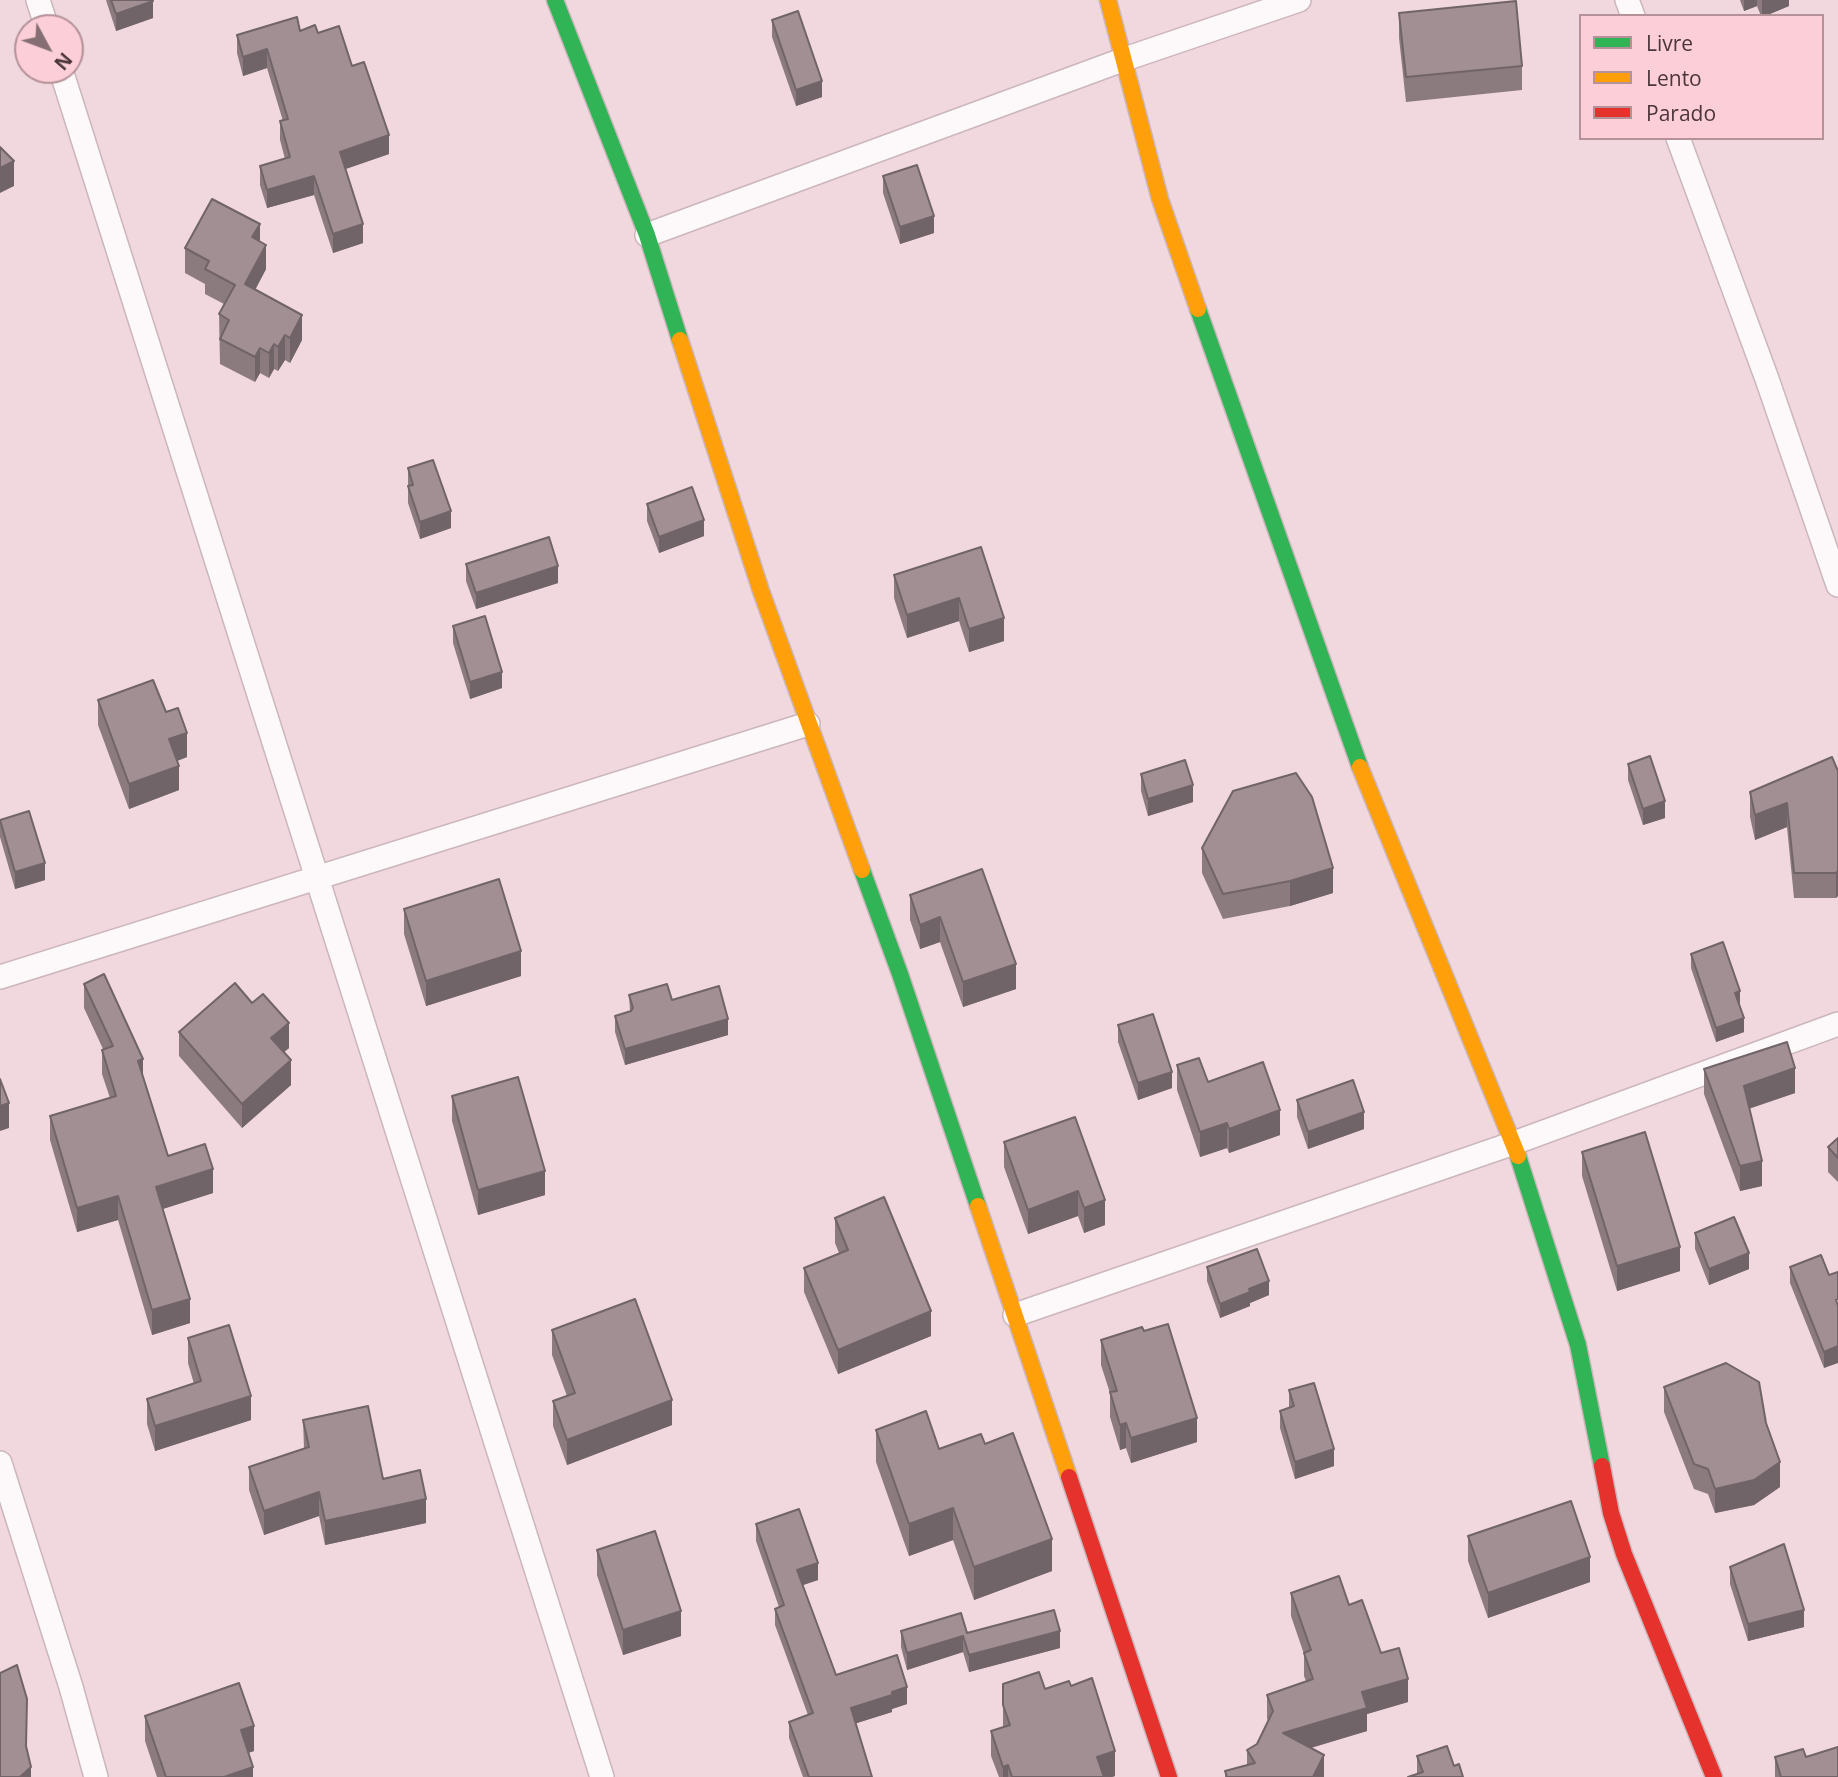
<!DOCTYPE html>
<style>
body{margin:0}
#map{position:relative;width:1838px;height:1777px;overflow:hidden;background:#f0d8de;font-family:"Open Sans",sans-serif}
canvas{display:block}
.legend{position:absolute;left:1579px;top:14px;width:245px;height:126px;box-sizing:border-box;background:#fbced8;border:2px solid #b59199;margin:0;padding:9px 12px;list-style:none;font-size:21px;color:#4c363b}
.legend li{display:flex;align-items:center;gap:14px;height:35px}
.legend b{width:35px;border:2px solid #b59199}
.north{position:absolute;left:14px;top:14px;width:70px;height:70px;box-sizing:border-box;background:#fbced8;border:2px solid #b59199;border-radius:50%;rotate:131deg;font-size:19px;font-weight:700;line-height:28px;text-align:center;color:#4c363b}
.north::after{content:'';display:block;margin:auto;width:24px;height:32px;background:#856f74;clip-path:polygon(50% 0,100% 100%,50% 72%,0 100%)}
</style>
<div id="map">
<canvas width="1838" height="1777"></canvas>
<ul class="legend">
<li><b style="height:9px;background:#30b455"></b>Livre</li>
<li><b style="height:9px;background:#ff9f0a"></b>Lento</li>
<li><b style="height:9px;background:#e5322d"></b>Parado</li>
</ul>
<div class="north">N</div>
</div>
<script>
const c = document.querySelector('canvas').getContext('2d');
c.lineJoin = 'round';
const poly = rows => new Path2D(rows.map(r => 'M' + r).join(''));
function stroke(path, color, width, dash) { c.strokeStyle = color; c.lineWidth = width; c.lineCap = dash ? 'butt' : 'round'; c.setLineDash(dash || []); c.stroke(path); }
function fill(path, color) { c.fillStyle = color; c.fill(path, 'evenodd'); }
const street = poly([
 [38,0,47,28],
 [1627,0,1633,16],
 [61,70,602,1777],
 [1678,138,1767,379,1838,585],
 [647,235,1125,59,1299,0],
 [0,977,808,724],
 [1015,1315,1514,1143,1838,1024],
 [0,1463,71,1687,96,1777]
]);
const fast = poly([
 [555,0,647,235,680,340],
 [1198,309,1360,767],
 [862,870,900,974,978,1206],
 [1518,1156,1578,1345,1602,1466]
]);
const slow = poly([
 [1108,0,1160,199,1198,309],
 [680,340,761,591,862,870],
 [1360,767,1518,1156],
 [978,1206,1069,1477]
]);
const jam = poly([
 [1602,1466,1611,1513,1624,1554,1714,1777],
 [1069,1477,1169,1777]
]);
stroke(street, '#cbb6bb', 26);
stroke(fast, '#cbb6bb', 19);
stroke(slow, '#cbb6bb', 19);
stroke(jam, '#cbb6bb', 19);
stroke(street, '#fdf9fa', 23);
stroke(fast, '#30b455', 16);
stroke(slow, '#ff9f0a', 16);
stroke(jam, '#e5322d', 16);
fill(poly([
 [106,0,152,0,153,18,116,31],
 [1740,0,1789,0,1789,6,1765,16,1761,16,1757,6,1744,11],
 [1399,13,1522,66,1522,90,1406,102,1399,38],
 [772,20,822,97,796,106,772,37],
 [300,31,318,33,352,66,389,154,345,169,363,243,333,253,314,195,267,208,260,185,260,166,285,159,280,140,280,121,283,121,267,68,243,76,237,53,237,35],
 [883,176,934,233,900,244,883,193],
 [260,241,266,269,255,290,302,340,290,363,285,360,278,371,274,369,269,378,260,373,255,382,220,364,219,314,224,304,205,294,205,284,185,273,185,248],
 [408,468,451,528,420,539,408,503],
 [647,504,704,536,659,553,647,521],
 [981,547,1004,641,969,652,959,621,907,638,894,598,894,575],
 [466,564,558,583,476,609,466,581],
 [453,626,502,688,470,699,453,643],
 [98,700,166,712,187,757,177,761,179,790,129,809,98,725],
 [1628,764,1665,818,1643,825,1628,780],
 [1838,771,1838,896,1836,898,1794,898,1787,827,1755,840,1750,817,1750,792],
 [1141,774,1193,802,1148,816,1141,791],
 [0,820,45,880,15,889,0,837],
 [1202,848,1333,893,1290,906,1223,919,1202,873],
 [982,869,1016,989,963,1007,940,942,920,949,910,920,910,895],
 [404,909,521,976,426,1006,404,934],
 [1691,954,1740,1006,1744,1032,1716,1042,1691,968],
 [84,984,143,1076,168,1156,213,1193,163,1209,190,1323,152,1335,118,1220,77,1232,50,1140,50,1116,110,1098,102,1074,102,1050,103,1049,84,1008],
 [629,995,728,1035,625,1065,615,1032,615,1016,630,1011],
 [252,1003,289,1048,284,1052,291,1085,242,1128,179,1056,179,1032],
 [1118,1025,1172,1088,1138,1100,1118,1042],
 [1177,1065,1208,1082,1280,1135,1229,1153,1227,1148,1200,1157,1177,1090],
 [1704,1069,1795,1093,1749,1109,1762,1186,1740,1191,1704,1094],
 [452,1096,545,1195,478,1215,452,1121],
 [1297,1100,1364,1129,1308,1149,1297,1117],
 [1075,1117,1105,1225,1084,1233,1078,1216,1028,1234,1004,1167,1004,1142],
 [1838,1138,1838,1182,1828,1172,1828,1147],
 [1582,1152,1680,1271,1617,1291,1582,1176],
 [835,1218,931,1336,838,1374,804,1292,804,1268,839,1253,835,1243],
 [1695,1233,1749,1269,1709,1285,1695,1249],
 [1207,1267,1269,1295,1250,1303,1250,1306,1220,1318,1207,1281],
 [1790,1267,1829,1275,1824,1368,1790,1283],
 [552,1330,672,1425,567,1465,553,1426,553,1401,567,1396,552,1355],
 [1144,1331,1197,1442,1131,1463,1126,1448,1120,1450,1110,1417,1110,1393,1101,1365,1101,1340],
 [188,1338,251,1420,155,1451,147,1424,147,1399,194,1384,188,1363],
 [1664,1387,1766,1423,1780,1487,1754,1505,1715,1513,1708,1494,1694,1489,1664,1412],
 [1289,1390,1334,1466,1295,1479,1280,1428,1280,1411,1289,1408],
 [303,1420,383,1479,426,1523,325,1545,319,1516,264,1535,249,1490,249,1467,304,1448],
 [876,1430,939,1449,985,1444,1052,1571,974,1600,953,1540,909,1556,876,1462],
 [756,1524,818,1580,803,1585,836,1675,907,1704,892,1709,892,1712,856,1723,872,1777,803,1777,789,1738,789,1722,808,1715,775,1625,775,1609,779,1607,756,1541],
 [1468,1536,1590,1582,1488,1618,1468,1561],
 [597,1550,681,1636,623,1655,597,1575],
 [1730,1567,1804,1627,1748,1641,1730,1584],
 [1291,1593,1349,1605,1381,1653,1408,1702,1367,1714,1367,1731,1311,1748,1324,1777,1225,1777,1225,1771,1247,1765,1247,1750,1257,1744,1268,1721,1267,1718,1267,1695,1306,1681,1304,1676,1304,1654,1291,1616],
 [901,1631,967,1633,1060,1648,969,1672,963,1652,907,1670,901,1647],
 [1003,1684,1045,1689,1071,1686,1115,1776,1112,1777,999,1777,991,1756,991,1731,1003,1727],
 [145,1716,254,1751,248,1753,253,1777,157,1777,145,1741],
 [1417,1756,1454,1766,1417,1774],
 [1775,1757,1806,1757,1838,1777,1775,1777]
]), '#8b7b7f');
fill(poly([
 [1744,0,1757,0,1757,6,1744,11],
 [1762,0,1789,0,1789,6,1765,16,1762,16],
 [153,1,153,18,116,31,116,14],
 [267,49,267,68,243,76,243,57],
 [822,81,822,97,796,106,796,90],
 [389,135,389,154,340,171,340,152],
 [14,161,14,186,0,193,0,168],
 [314,176,314,195,267,208,267,190],
 [934,216,934,233,900,244,900,227],
 [260,224,260,249,252,237],
 [363,224,363,243,333,253,333,234],
 [266,245,266,269,245,309,245,284],
 [302,315,302,340,290,363,290,338],
 [285,335,285,360,278,371,278,347],
 [274,344,274,369,269,378,269,353],
 [260,348,260,373,255,382,255,357],
 [451,511,451,528,420,539,420,522],
 [704,520,704,536,659,553,659,537],
 [558,566,558,583,476,609,476,593],
 [959,598,959,621,907,638,907,615],
 [1004,618,1004,641,969,652,969,629],
 [502,672,502,688,470,699,470,682],
 [187,733,187,757,169,764,169,739],
 [179,766,179,790,129,809,129,784],
 [1193,785,1193,802,1148,816,1148,799],
 [1665,801,1665,818,1643,825,1643,809],
 [1787,803,1787,827,1755,840,1755,815],
 [45,863,45,880,15,889,15,872],
 [1333,868,1333,893,1290,906,1290,881],
 [1838,871,1838,896,1836,898,1836,873],
 [940,917,940,942,920,949,920,925],
 [521,951,521,976,426,1006,426,981],
 [1016,964,1016,989,963,1007,963,982],
 [1740,991,1740,1006,1735,1008,1735,993],
 [1744,1018,1744,1032,1716,1042,1716,1028],
 [728,1019,728,1035,625,1065,625,1049],
 [289,1023,289,1048,271,1063,271,1038],
 [143,1059,143,1083,138,1061],
 [291,1060,291,1085,242,1128,242,1104],
 [1795,1068,1795,1093,1744,1110,1744,1086],
 [1172,1072,1172,1088,1138,1100,1138,1083],
 [9,1103,9,1128,0,1131,0,1106],
 [1280,1110,1280,1135,1229,1153,1229,1129],
 [1364,1112,1364,1129,1308,1149,1308,1132],
 [1227,1123,1227,1148,1200,1157,1200,1132],
 [1762,1161,1762,1186,1740,1191,1740,1166],
 [213,1169,213,1193,156,1211,156,1187],
 [545,1171,545,1195,478,1215,478,1190],
 [1078,1191,1078,1216,1028,1234,1028,1210],
 [118,1196,118,1220,77,1232,77,1208],
 [1105,1200,1105,1225,1084,1233,1084,1208],
 [1680,1247,1680,1271,1617,1291,1617,1266],
 [1749,1253,1749,1269,1709,1285,1709,1269],
 [1269,1281,1269,1295,1250,1303,1250,1306,1220,1318,1220,1304,1249,1289],
 [190,1299,190,1323,152,1335,152,1310],
 [931,1311,931,1336,838,1374,838,1350],
 [1838,1346,1838,1363,1824,1368,1824,1352],
 [251,1396,251,1420,155,1451,155,1426],
 [672,1400,672,1425,567,1465,567,1440],
 [1197,1418,1197,1442,1131,1463,1131,1438],
 [1126,1423,1126,1448,1120,1450,1120,1425],
 [1334,1449,1334,1466,1295,1479,1295,1462],
 [1780,1462,1780,1487,1754,1505,1715,1513,1715,1489],
 [319,1492,319,1516,264,1535,264,1511],
 [426,1499,426,1523,325,1545,325,1521],
 [953,1508,953,1540,909,1556,909,1524],
 [1052,1539,1052,1571,974,1600,974,1567],
 [1590,1557,1590,1582,1488,1618,1488,1593],
 [818,1563,818,1580,797,1587,797,1570],
 [1804,1610,1804,1627,1748,1641,1748,1624],
 [681,1611,681,1636,623,1655,623,1630],
 [1060,1631,1060,1648,969,1672,969,1655],
 [963,1636,963,1652,907,1670,907,1653],
 [1408,1679,1408,1702,1367,1714,1367,1731,1283,1756,1283,1733,1362,1692],
 [907,1687,907,1704,892,1709,892,1712,851,1725,851,1708,892,1692],
 [254,1726,254,1751,241,1755,241,1730],
 [1115,1751,1115,1776,1112,1777,1097,1777,1097,1757],
 [1324,1755,1324,1777,1313,1777],
 [1008,1765,1008,1777,1003,1777,1003,1767],
 [31,1767,31,1777,20,1777],
 [253,1767,253,1777,224,1777]
]), '#716468');
const building = poly([
 [111,0,152,0,153,1,116,14,111,0],
 [1516,1,1522,66,1406,77,1399,13,1516,1],
 [798,11,822,81,796,90,772,20,798,11],
 [297,17,300,31,315,25,318,33,339,26,352,66,364,62,389,135,340,152,363,224,333,234,314,176,267,190,260,166,290,157,280,121,288,119,267,49,243,57,237,35,297,17],
 [0,147,14,161,0,168,0,147],
 [917,165,934,216,900,227,883,176,917,165],
 [212,199,260,224,252,237,266,245,245,284,302,315,290,338,285,335,278,347,274,344,269,353,260,348,255,357,220,339,229,320,219,314,235,285,205,269,209,261,185,248,212,199],
 [433,460,451,511,420,522,408,486,413,485,408,468,433,460],
 [692,487,704,520,659,537,647,504,692,487],
 [549,537,558,566,476,593,466,564,549,537],
 [981,547,1004,618,969,629,959,598,907,615,894,575,981,547],
 [485,616,502,672,470,682,453,626,485,616],
 [153,680,166,712,178,708,187,733,169,739,179,766,129,784,98,700,153,680],
 [1650,756,1665,801,1643,809,1628,764,1650,756],
 [1832,757,1838,771,1838,871,1836,873,1794,873,1787,803,1755,815,1750,792,1832,757],
 [1185,760,1193,785,1148,799,1141,774,1185,760],
 [1296,773,1312,797,1333,868,1290,881,1223,894,1202,848,1233,791,1296,773],
 [29,811,45,863,15,872,0,820,29,811],
 [982,869,1016,964,963,982,940,917,920,925,910,895,982,869],
 [499,879,521,951,426,981,404,909,499,879],
 [1723,942,1740,991,1735,993,1744,1018,1716,1028,1691,954,1723,942],
 [104,974,143,1059,138,1061,168,1156,205,1144,213,1169,156,1187,190,1299,152,1310,118,1196,77,1208,50,1116,116,1096,102,1050,113,1046,84,984,104,974],
 [235,983,252,1003,263,994,289,1023,271,1038,291,1060,242,1104,179,1032,235,983],
 [667,984,672,1000,719,986,728,1019,625,1049,615,1016,631,1011,633,1008,629,995,667,984],
 [1153,1014,1172,1072,1138,1083,1118,1025,1153,1014],
 [1787,1042,1795,1068,1744,1086,1762,1161,1740,1166,1704,1069,1787,1042],
 [1199,1058,1208,1082,1263,1062,1280,1110,1229,1129,1227,1123,1200,1132,1177,1065,1199,1058],
 [518,1077,545,1171,478,1190,452,1096,518,1077],
 [0,1079,9,1103,0,1106,0,1079],
 [1353,1080,1364,1112,1308,1132,1297,1100,1353,1080],
 [1075,1117,1105,1200,1084,1208,1078,1191,1028,1210,1004,1142,1075,1117],
 [1645,1132,1680,1247,1617,1266,1582,1152,1645,1132],
 [1838,1138,1838,1158,1828,1147,1838,1138],
 [884,1197,931,1311,838,1350,804,1268,848,1250,835,1218,884,1197],
 [1734,1217,1749,1253,1709,1269,1695,1233,1734,1217],
 [1257,1249,1269,1281,1249,1289,1250,1292,1220,1304,1207,1267,1257,1249],
 [1821,1255,1829,1275,1838,1272,1838,1299,1836,1300,1838,1306,1838,1346,1824,1352,1790,1267,1821,1255],
 [635,1299,672,1400,567,1440,553,1401,575,1393,552,1330,635,1299],
 [1168,1324,1197,1418,1131,1438,1126,1423,1120,1425,1110,1392,1117,1391,1101,1340,1142,1327,1144,1331,1168,1324],
 [229,1325,251,1396,155,1426,147,1399,201,1381,188,1338,229,1325],
 [1726,1363,1759,1382,1766,1423,1780,1462,1754,1480,1715,1489,1708,1469,1694,1464,1664,1387,1726,1363],
 [1314,1383,1334,1449,1295,1462,1280,1411,1294,1406,1289,1390,1314,1383],
 [368,1406,383,1479,420,1470,426,1499,325,1521,319,1492,264,1511,249,1467,309,1447,303,1420,368,1406],
 [926,1411,939,1449,981,1434,985,1444,1013,1433,1052,1539,974,1567,953,1508,909,1524,876,1430,926,1411],
 [1571,1501,1590,1557,1488,1593,1468,1536,1571,1501],
 [799,1509,818,1563,797,1570,836,1675,897,1655,907,1687,892,1692,892,1695,851,1708,872,1777,809,1777,789,1722,813,1713,775,1609,784,1605,756,1524,799,1509],
 [655,1531,681,1611,623,1630,597,1550,655,1531],
 [1784,1544,1804,1610,1748,1624,1730,1567,1784,1544],
 [1339,1576,1349,1605,1362,1600,1381,1653,1399,1648,1408,1679,1362,1692,1367,1708,1283,1733,1324,1755,1313,1777,1227,1777,1225,1771,1255,1763,1247,1750,1257,1744,1273,1711,1267,1695,1313,1679,1304,1653,1311,1650,1291,1593,1339,1576],
 [1054,1610,1060,1631,969,1655,963,1636,907,1653,901,1631,961,1613,967,1633,1054,1610],
 [17,1665,27,1699,26,1746,31,1767,20,1777,0,1777,0,1673,17,1665],
 [1039,1672,1045,1689,1069,1681,1071,1686,1092,1678,1115,1751,1097,1757,1104,1777,1012,1777,1008,1765,1003,1767,991,1731,1010,1725,1003,1705,1003,1684,1039,1672],
 [239,1683,254,1726,241,1730,253,1767,224,1777,166,1777,145,1716,239,1683],
 [1447,1746,1454,1766,1459,1764,1463,1777,1408,1777,1423,1772,1417,1756,1447,1746],
 [1838,1747,1838,1777,1781,1777,1775,1757,1803,1749,1806,1757,1838,1747]
]);
fill(building, '#a28f94');
stroke(building, '#716468', 2);
</script>
